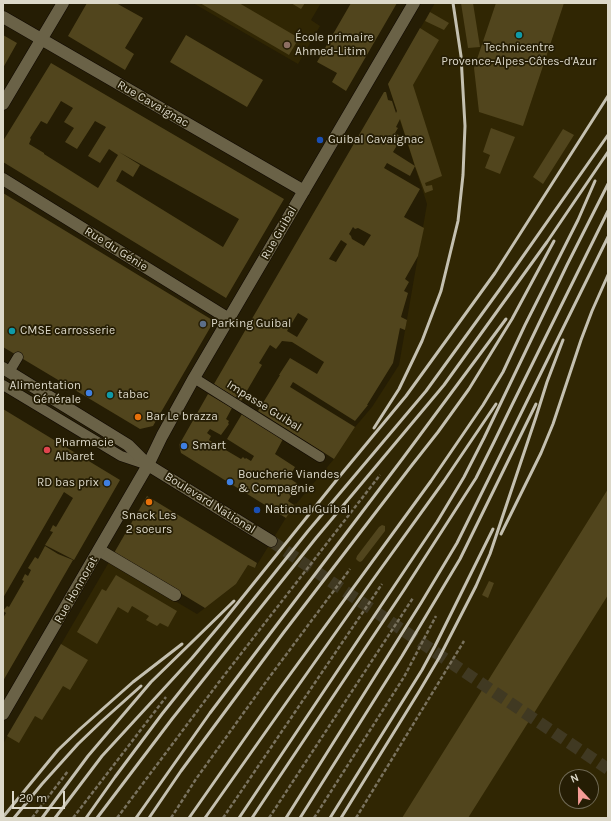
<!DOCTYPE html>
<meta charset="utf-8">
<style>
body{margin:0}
#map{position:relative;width:611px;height:821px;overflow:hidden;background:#251d04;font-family:Karla,sans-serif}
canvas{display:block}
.frame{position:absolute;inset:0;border:4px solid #dcd8c9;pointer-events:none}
.north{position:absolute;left:559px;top:769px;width:40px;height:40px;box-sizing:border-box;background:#251d04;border:1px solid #6e6853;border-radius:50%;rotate:338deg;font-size:11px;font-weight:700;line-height:16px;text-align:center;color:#dcd8c9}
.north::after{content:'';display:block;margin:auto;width:14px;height:18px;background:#f59c96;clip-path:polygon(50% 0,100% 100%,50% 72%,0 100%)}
.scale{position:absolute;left:12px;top:791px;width:53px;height:18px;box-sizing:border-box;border:2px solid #dcd8c9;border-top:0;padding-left:5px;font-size:12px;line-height:14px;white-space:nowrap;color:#dcd8c9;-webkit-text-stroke:3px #251d04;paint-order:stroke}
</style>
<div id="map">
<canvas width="611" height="821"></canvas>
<div class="frame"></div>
<div class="north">N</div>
<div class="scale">20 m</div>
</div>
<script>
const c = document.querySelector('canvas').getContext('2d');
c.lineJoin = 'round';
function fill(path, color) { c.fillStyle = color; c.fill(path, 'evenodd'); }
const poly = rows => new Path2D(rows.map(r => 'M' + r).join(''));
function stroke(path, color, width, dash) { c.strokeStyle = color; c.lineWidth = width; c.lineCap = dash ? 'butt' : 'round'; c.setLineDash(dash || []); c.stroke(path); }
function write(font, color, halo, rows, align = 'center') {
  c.font = font + ' Karla,sans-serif'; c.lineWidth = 3.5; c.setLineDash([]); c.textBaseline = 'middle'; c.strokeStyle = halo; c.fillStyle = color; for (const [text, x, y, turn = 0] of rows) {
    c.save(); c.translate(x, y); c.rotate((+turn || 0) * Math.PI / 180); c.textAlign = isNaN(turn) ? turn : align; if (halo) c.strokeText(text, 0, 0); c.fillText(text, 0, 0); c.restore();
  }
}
fill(poly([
 [193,3,321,3,311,20,320,26,298,64],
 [435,3,608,3,608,818,3,818,3,744,109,562,197,614,236,584,248,565,255,568,295,503,296,504,334,459,355,427,372,407,399,365,427,204,388,84],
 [567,777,591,777,591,801,567,801]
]), '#302603');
fill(poly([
 [87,3,116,3,143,18,125,48,134,54,125,70,68,36],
 [200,3,239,3,299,38,289,55],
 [291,3,305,3,301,9],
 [351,3,397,3,346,91,332,82,337,73,317,62],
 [461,3,473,3,480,47,468,48],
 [496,3,564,3,523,126,479,112,474,68],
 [430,12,449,23,444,30,425,21],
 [420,28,439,40,413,85,442,176,425,183,426,186,432,185,433,190,425,193,415,166,410,176,387,163,384,168,420,189,404,217,424,228,418,256,405,279,409,282,404,291,408,293,401,317,407,320,405,330,400,328,393,363,367,405,368,405,355,421,293,382,290,387,355,427,334,459,258,411,280,375,279,375,290,358,317,374,324,362,292,342,282,341,276,349,270,345,259,363,262,365,241,401,214,384,384,92,386,92,388,100,392,101,396,113,397,111,388,84],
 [400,119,415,166,393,152,401,139,400,136,395,133,398,128,396,127],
 [353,227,355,229,358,228,371,235,364,246,352,239,351,236,349,234],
 [341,240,347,244,336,262,329,259],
 [298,313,308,319,297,337,287,331],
 [3,35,17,43,3,68],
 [186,35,263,80,247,107,170,62],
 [51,63,284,199,226,298,3,162,3,141],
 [61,101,73,108,64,122,74,128,65,142,77,149,95,121,106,127,88,156,100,163,109,149,118,155,98,188,44,154,44,153,29,144,31,139,30,138,41,121,47,124],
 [119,152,239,219,223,247,116,181,122,170,133,177,140,165],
 [491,128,515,137,500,174,485,168,490,155,483,152],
 [563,129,574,135,543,184,533,177],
 [3,193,214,321,153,426,140,429,3,347],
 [208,394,232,408,226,419,229,421,228,423,229,424,221,435,210,429,207,433,211,436,209,440,224,449,241,459,243,457,245,459,246,458,251,461,254,456,227,439,242,414,283,439,275,454,295,467,289,478,298,484,288,501,294,505,286,518,181,453,179,445],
 [3,409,120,480,74,560,45,545,53,532,50,531,53,525,56,527,73,498,64,492,3,598],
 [608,489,608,595,541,702,468,818,402,818],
 [147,496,257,563,255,568,248,565,236,584,205,608,114,553],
 [382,525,385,526,385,531,362,561,360,562,358,561,356,559,357,556,379,527],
 [45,546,58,554,73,560,3,681,3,618,6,613,3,611,7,606,9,607,24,581,22,580,25,574,28,576,31,570,28,568,35,557,38,559],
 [116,575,177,611,168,627,160,623,157,626,146,620,149,616,132,606,128,613,118,607,97,644,77,632,102,589,106,591],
 [489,581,494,583,488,598,482,595],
 [61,644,88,660,70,690,63,686,42,720,35,716,19,743,7,736]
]), '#51451d');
stroke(poly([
 [271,541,608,769]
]), '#403922', 12, [12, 6]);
const service = poly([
 [9,372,18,357],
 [194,378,320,457],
 [3,385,121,456,148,465]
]);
const minor = poly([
 [3,17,304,191],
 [3,104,63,3],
 [3,179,229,319],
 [148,465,162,436,194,378,414,3],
 [99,550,175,595]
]);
const tertiary = poly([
 [3,368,128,445,148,465,271,541],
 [3,714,148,465]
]);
stroke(service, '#0e0700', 11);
stroke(minor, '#0e0700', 13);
stroke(tertiary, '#0e0700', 13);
stroke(poly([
 [32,818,68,771],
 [73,818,166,697],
 [117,818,219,682,380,475],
 [171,818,196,779,268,679,350,569],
 [223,818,382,584],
 [269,818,413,598],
 [314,818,404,677,436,616],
 [356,818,464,641]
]), '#79725e', 2.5, [4, 2]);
stroke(service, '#6a6247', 10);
stroke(minor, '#6a6247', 12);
stroke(tertiary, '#6a6247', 12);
stroke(poly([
 [374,428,399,389,422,341,441,291,458,221,463,175,465,126,461,56,453,3],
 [501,534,541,453,553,424,581,340,592,311,608,275],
 [3,817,58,750,80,729,133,682,182,644],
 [14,818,42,784,78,744,102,721,141,686],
 [42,818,88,756,151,682,234,601],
 [55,818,102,756,192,658,225,619,339,477,406,396,495,273,608,96],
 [86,818,115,777,162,714,308,531,426,391,500,289,608,135],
 [97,818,172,719,316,538,444,385,547,242,608,152],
 [136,818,210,713,403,458,506,319],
 [149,818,181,771,284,632,412,465,438,432,469,389,512,319,554,241],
 [189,818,275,695,431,481,483,405,503,372,525,325,578,220,595,181],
 [205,818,372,581,444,481,496,404],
 [239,818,437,522,464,477,484,438,567,265,608,184],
 [252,818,404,590,476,478,494,442,512,405,608,211],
 [286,818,421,603,457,543,608,237],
 [300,818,402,656,460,559,536,404],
 [330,818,422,670,435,646,493,529],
 [341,818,420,690,439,658,476,586,490,554,536,417,547,382,563,340]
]), '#c4c0b0', 3);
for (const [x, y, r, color] of [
 [519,35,4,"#0f9aa8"],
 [287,45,4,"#8d6e63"],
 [320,140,4,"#1a4fb4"],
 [203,324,4,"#5c6f8a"],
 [12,331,4,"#0f9aa8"],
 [89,393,4,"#3f7fe0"],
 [110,395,4,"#0f9aa8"],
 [138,417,4,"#e8710a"],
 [184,446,4,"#3f7fe0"],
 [47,450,4,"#e0444e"],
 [230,482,4,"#3f7fe0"],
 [107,483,4,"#3f7fe0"],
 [149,502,4,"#e8710a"],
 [257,510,4,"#1a4fb4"]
]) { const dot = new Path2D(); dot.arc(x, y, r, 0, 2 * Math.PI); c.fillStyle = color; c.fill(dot); stroke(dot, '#251d04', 1.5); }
write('12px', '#dcd8c9', '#251d04', [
 ["École primaire",295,38],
 ["Ahmed-Litim",295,52],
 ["Technicentre",519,48,"center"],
 ["Provence-Alpes-Côtes-d'Azur",519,62,"center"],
 ["Guibal Cavaignac",328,140],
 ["Parking Guibal",211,324],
 ["CMSE carrosserie",20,331],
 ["Alimentation",81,386,"right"],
 ["Générale",81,400,"right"],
 ["tabac",118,395],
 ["Bar Le brazza",146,417],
 ["Pharmacie",55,443],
 ["Albaret",55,457],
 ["Smart",192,446],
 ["Boucherie Viandes",238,475],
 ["& Compagnie",238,489],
 ["RD bas prix",99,483,"right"],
 ["National Guibal",265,510],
 ["Snack Les",149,516,"center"],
 ["2 soeurs",149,530,"center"]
], 'left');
write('12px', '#dcd8c9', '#251d04', [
 ["Rue Cavaignac",153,104,30],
 ["Rue Guibal",279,233,-60],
 ["Rue du Génie",116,249,32],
 ["Impasse Guibal",264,406,32],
 ["Boulevard National",210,503,32],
 ["Rue Honnorat",76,590,-60]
]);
</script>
